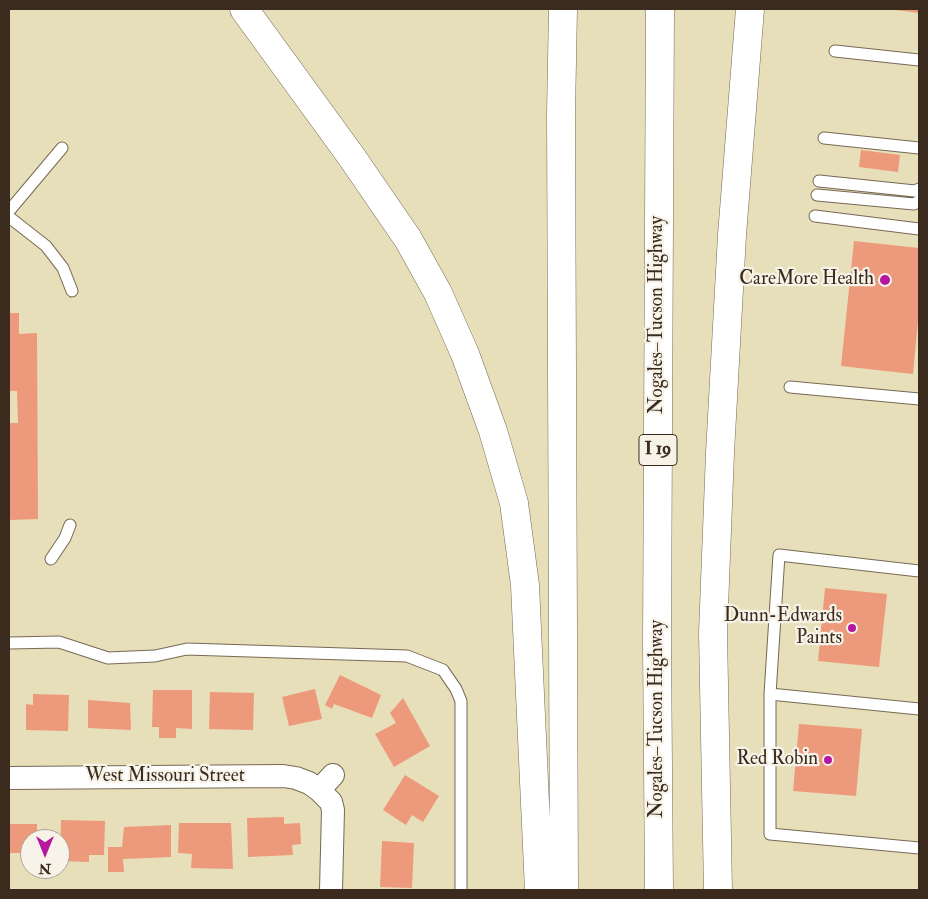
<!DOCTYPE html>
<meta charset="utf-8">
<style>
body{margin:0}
#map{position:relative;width:928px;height:899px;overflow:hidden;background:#e7dfb9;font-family:"IM FELL Double Pica",serif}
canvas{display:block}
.frame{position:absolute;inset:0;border:10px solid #3b2a1e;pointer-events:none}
.north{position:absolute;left:20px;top:829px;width:50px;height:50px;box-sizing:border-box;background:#f7f3e8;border:1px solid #aca397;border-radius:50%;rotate:180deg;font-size:14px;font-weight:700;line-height:20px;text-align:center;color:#3b2a1e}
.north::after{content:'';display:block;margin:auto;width:18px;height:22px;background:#b5179e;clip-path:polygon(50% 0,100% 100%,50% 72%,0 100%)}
</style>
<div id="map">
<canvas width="928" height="899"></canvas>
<div class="frame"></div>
<div class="north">N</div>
</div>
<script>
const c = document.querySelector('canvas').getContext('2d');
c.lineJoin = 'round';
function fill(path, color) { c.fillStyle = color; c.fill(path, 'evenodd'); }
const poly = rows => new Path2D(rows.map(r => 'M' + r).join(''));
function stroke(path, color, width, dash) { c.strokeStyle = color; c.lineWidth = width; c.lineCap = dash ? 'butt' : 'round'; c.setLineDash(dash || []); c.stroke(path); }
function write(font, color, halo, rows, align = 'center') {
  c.font = font + ' "IM FELL Double Pica",serif'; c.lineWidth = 4.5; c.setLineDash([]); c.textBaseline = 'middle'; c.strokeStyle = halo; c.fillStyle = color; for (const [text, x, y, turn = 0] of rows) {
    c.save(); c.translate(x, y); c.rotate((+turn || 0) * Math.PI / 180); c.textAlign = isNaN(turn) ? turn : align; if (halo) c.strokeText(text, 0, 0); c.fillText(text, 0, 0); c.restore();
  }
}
fill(poly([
 [895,9,919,9,919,13,895,10],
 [861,150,900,155,898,172,859,167],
 [854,241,919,248,919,311,913,374,841,366],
 [9,313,19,313,19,334,37,333,38,519,9,520,9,423,18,423,17,391,9,391],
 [825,588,887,594,879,667,818,661],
 [340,675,381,695,372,718,334,704,332,709,325,705],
 [315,689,322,719,289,726,282,697],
 [153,690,192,690,192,729,176,728,176,738,159,738,159,727,152,727],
 [210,692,254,693,253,730,209,729],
 [33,694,69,695,68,731,26,730,26,704,33,705],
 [403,698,430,746,394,767,375,734,396,723,390,713],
 [88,700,130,703,131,730,88,728],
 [799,724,862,729,856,796,793,791],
 [405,775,439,796,423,822,412,815,406,825,383,810],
 [284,817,284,824,300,823,301,844,292,845,293,855,248,857,247,818],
 [61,820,105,821,104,855,89,855,89,862,60,861],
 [179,823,231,823,233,869,191,868,192,854,178,853],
 [9,824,37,824,37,839,30,839,30,853,9,853],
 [171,825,171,857,123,859,124,872,108,872,108,847,122,847,124,827],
 [382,841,414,843,412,888,380,887]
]), '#ed997c');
const service = poly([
 [835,51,919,60],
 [824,138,919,148],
 [819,181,915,191,919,189],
 [817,195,914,204,919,201],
 [9,211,62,148],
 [815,216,919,229],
 [9,217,46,246,63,268,72,291],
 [790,387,919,399],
 [51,559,65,538,70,525],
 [919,571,779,555,770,694,770,834,919,848],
 [9,643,59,642,108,658,155,656,187,649,407,656,443,670,456,689,461,701,461,890],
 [770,694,919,709]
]);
const minor = poly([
 [9,778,283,776,296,778,309,783,319,790],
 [331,890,333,810,331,802,319,790,333,775]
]);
const primary = poly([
 [718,890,713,633,720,453,732,235,750,9]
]);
const motorway = poly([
 [244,9,351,156,408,239,438,293,465,354,493,431,514,503,525,585,539,890],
 [563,9,561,113,564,890],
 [659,890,657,644,660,9]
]);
stroke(service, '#776954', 13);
stroke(minor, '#776954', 24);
stroke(primary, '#776954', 29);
stroke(motorway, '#776954', 29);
stroke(service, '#fff', 11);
stroke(minor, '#fff', 22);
stroke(primary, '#fff', 28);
stroke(motorway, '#fff', 28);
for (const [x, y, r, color] of [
 [885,280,6,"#b5179e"],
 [852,628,5,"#b5179e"],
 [828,760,5,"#b5179e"]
]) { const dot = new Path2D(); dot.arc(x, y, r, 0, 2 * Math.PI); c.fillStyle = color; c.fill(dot); stroke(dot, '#f7f3e8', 2); }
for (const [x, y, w] of [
 [658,450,38]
]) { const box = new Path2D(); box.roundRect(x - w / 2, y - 15.5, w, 31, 4); c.fillStyle = '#f7f3e8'; c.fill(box); stroke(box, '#3b2a1e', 1); }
write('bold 18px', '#3b2a1e', null, [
 ["I 19",658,450]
]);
write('19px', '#3b2a1e', '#f7f3e8', [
 ["CareMore Health",874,280],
 ["Dunn-Edwards",842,617],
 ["Paints",842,639],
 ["Red Robin",818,760]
], 'right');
write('19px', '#3b2a1e', '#f7f3e8', [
 ["Nogales–Tucson Highway",658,315,-90],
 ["Nogales–Tucson Highway",658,719,-90],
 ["West Missouri Street",165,777]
]);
</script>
